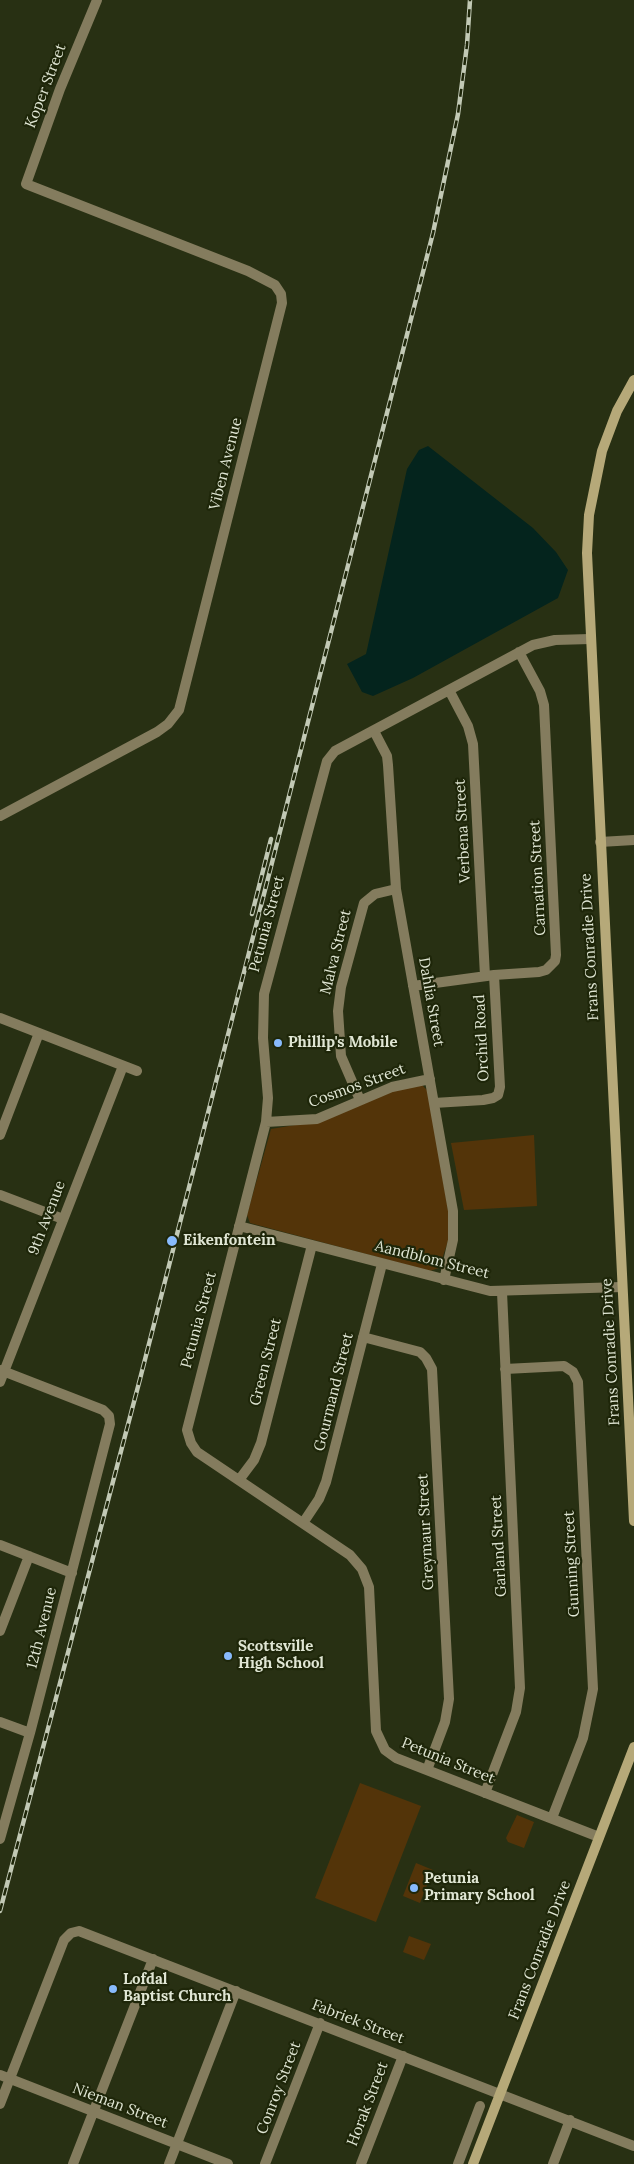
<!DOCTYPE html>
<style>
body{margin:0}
canvas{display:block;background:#283013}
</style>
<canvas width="634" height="2164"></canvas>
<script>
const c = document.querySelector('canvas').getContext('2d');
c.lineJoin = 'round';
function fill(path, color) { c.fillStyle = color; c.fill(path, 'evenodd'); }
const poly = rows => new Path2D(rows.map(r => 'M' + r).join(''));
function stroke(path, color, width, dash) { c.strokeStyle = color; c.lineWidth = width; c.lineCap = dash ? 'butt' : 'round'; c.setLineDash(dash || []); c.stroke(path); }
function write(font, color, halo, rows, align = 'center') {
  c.font = font + ' Lora,serif'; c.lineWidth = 4.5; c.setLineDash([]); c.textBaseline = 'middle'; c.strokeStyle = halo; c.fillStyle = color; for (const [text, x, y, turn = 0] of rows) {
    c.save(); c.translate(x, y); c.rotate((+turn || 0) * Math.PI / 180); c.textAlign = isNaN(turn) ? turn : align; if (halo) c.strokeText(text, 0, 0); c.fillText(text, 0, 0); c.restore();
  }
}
fill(poly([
 [422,1085,428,1091,449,1216,448,1241,439,1268,430,1271,250,1223,247,1215,271,1129,325,1120,396,1090],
 [534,1135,537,1206,464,1210,451,1143],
 [360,1783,421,1806,376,1922,315,1898],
 [517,1815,534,1822,524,1848,508,1842,506,1838],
 [416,1863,433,1870,420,1903,403,1896],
 [409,1936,431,1944,424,1960,403,1952]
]), '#533409');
fill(poly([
 [428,446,533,528,556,552,568,570,558,598,413,678,373,696,362,692,347,664,366,654,407,469,419,450]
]), '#04241d');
stroke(poly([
 [590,639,555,640,533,645,335,751,327,761,264,994,263,1038,268,1098,266,1122,187,1430,191,1443,197,1452,350,1555,362,1569,369,1587,376,1731,385,1750,396,1758,599,1837],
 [449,690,468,726,473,744,485,976],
 [374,731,387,756,388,765,396,889,453,1211,453,1240,444,1280],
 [0,816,157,732,168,724,179,710,282,303,281,294,275,285,248,271,26,184,60,89,97,0],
 [600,842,634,840],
 [413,986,494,975,539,972,546,970,555,961,556,955,544,705,540,691,519,652],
 [0,1018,137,1071],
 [360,1100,341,1056,338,1011,341,987,364,903,375,894,396,889],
 [434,1103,483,1100,493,1098,498,1095,500,1087,494,975],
 [266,1122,317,1119,392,1087,430,1079],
 [0,1135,39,1033],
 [0,1195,63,1219],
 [239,1226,490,1291,622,1287],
 [363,1337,420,1352,426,1358,432,1369,449,1699,445,1722,427,1770],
 [505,1369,564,1366,573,1372,578,1382,593,1689,583,1738,552,1818],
 [0,1370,103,1410,109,1416,110,1424,30,1733,0,1839],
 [0,1382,123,1066],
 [239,1480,254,1460,261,1443,312,1245],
 [303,1523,319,1499,326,1482,382,1264],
 [0,1545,72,1573],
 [0,1631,29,1556],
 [0,1722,30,1733],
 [485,1793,516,1712,520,1688,502,1292],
 [0,2075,228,2164],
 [0,2104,64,1940,71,1933,79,1931,634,2146],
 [73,2164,153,1959],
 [169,2164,236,1991],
 [265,2164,320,2023],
 [361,2164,403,2056],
 [458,2164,480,2106],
 [553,2164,570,2120]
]), '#847c5e', 10);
stroke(poly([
 [634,380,617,411,602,451,589,515,587,553,634,1521],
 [473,2164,634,1747]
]), '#b6a979', 10);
const rail = poly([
 [252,914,271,839],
 [0,1911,140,1379,433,233,458,114,467,45,470,0]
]);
stroke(rail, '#c2c9b5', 4.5);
stroke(rail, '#1e2609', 2.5, [8]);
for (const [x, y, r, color] of [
 [278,1043,5,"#88bafc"],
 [172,1241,6,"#88bafc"],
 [228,1656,5,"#88bafc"],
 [414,1888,5,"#88bafc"],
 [113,1989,5,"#88bafc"]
]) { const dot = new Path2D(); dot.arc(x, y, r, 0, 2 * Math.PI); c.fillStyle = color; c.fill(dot); stroke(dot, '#1e2609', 2); }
write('15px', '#e0e6d4', '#1e2609', [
 ["Koper Street",46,86,-69],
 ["Viben Avenue",226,464,-76],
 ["Verbena Street",463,831,-93],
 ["Carnation Street",538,878,-93],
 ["Petunia Street",267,924,-75],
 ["Frans Conradie Drive",590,947,-93],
 ["Malva Street",336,952,-76],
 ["Dahlia Street",431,1002,80],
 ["Orchid Road",482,1038,-93],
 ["Cosmos Street",357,1086,-20],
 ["9th Avenue",47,1218,-69],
 ["Aandblom Street",432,1260,14],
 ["Petunia Street",199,1320,-75],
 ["Frans Conradie Drive",611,1352,-93],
 ["Green Street",266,1362,-76],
 ["Gourmand Street",334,1392,-76],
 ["Greymaur Street",426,1532,-93],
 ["Garland Street",499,1546,-93],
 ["Gunning Street",572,1564,-93],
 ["12th Avenue",42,1628,-76],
 ["Petunia Street",448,1761,22],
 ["Frans Conradie Drive",540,1950,-69],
 ["Fabriek Street",358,2022,21],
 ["Conroy Street",279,2088,-69],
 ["Horak Street",368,2104,-69],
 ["Nieman Street",120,2106,21]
]);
write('bold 15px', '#e0e6d4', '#1e2609', [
 ["Phillip's Mobile",288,1043],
 ["Eikenfontein",183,1241],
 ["Scottsville",238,1647],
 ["High School",238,1664],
 ["Petunia",424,1879],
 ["Primary School",424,1896],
 ["Lofdal",123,1980],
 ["Baptist Church",123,1997]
], 'left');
</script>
